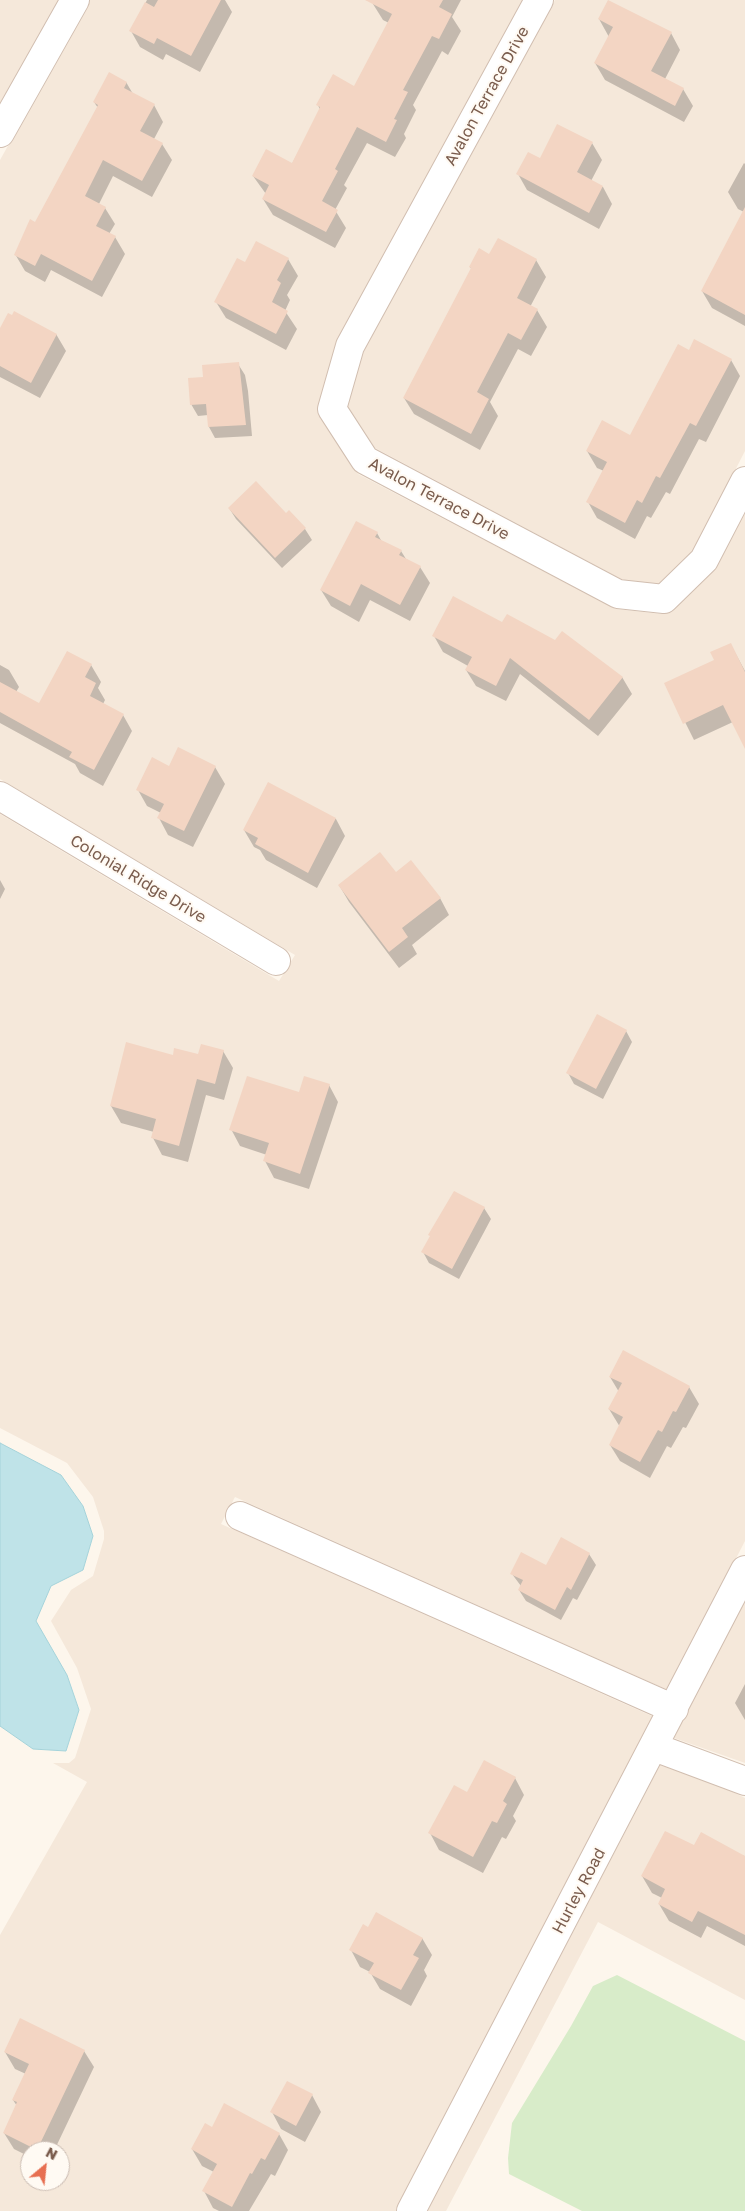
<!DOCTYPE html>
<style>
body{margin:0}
#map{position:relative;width:745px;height:2211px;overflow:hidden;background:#fdf6ec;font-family:"Golos Text",sans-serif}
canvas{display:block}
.north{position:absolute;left:20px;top:2141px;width:50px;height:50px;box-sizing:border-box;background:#fffaf3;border:1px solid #cabbb1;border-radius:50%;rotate:28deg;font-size:14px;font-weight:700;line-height:20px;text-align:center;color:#7a5c4d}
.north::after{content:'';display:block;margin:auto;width:18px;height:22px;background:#e76f51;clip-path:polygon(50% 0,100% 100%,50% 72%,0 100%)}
</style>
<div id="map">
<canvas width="745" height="2211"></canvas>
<div class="north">N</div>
</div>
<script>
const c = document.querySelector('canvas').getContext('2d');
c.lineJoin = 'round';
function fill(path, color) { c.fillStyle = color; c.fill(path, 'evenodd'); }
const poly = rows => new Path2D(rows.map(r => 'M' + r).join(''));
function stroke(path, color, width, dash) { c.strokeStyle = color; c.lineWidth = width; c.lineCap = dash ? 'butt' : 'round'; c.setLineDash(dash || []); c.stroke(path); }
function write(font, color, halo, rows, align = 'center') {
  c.font = font + ' "Golos Text",sans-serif'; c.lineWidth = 4; c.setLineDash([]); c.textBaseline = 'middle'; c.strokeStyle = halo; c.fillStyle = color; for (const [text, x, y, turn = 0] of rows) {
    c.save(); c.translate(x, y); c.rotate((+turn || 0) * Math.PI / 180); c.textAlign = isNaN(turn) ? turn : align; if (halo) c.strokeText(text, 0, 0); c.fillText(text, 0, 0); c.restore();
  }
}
fill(poly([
 [0,0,59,0,0,105],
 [90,0,524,0,338,339,318,405,320,418,358,474,616,609,662,614,673,610,713,571,745,509,745,1541,668,1690,235,1497,221,1524,654,1717,397,2211,0,2211,0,1935,87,1782,53,1763,69,1763,75,1758,91,1709,77,1668,51,1621,71,1590,93,1576,104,1539,104,1531,93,1497,67,1463,0,1428,0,814,279,981,295,955,0,779,0,160],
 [30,2151,60,2151,60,2181,30,2181],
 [555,0,745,0,745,451,693,552,660,584,623,580,375,448,347,405,362,351],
 [745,1600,745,1763,674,1738],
 [660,1765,725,1788,745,1798,745,2000,598,1922,446,2211,427,2211]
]), '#f5e8da');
fill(poly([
 [617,1975,745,2041,745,2211,582,2211,509,2174,508,2158,512,2123,571,2026,593,1986]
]), '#d8ecc9');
const water = poly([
 [0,1443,61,1475,83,1506,93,1536,83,1570,51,1586,36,1621,67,1675,79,1710,66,1751,33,1749,0,1726,0,1443]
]);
fill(water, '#bfe3e8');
stroke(water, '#a5d3da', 1);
fill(poly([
 [147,0,225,0,232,12,200,72,166,54,163,60,140,47,131,31],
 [375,0,461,0,452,17,461,31,448,55,442,51,413,105,416,110,404,134,406,138,395,157,367,143,344,185,347,188,335,210,346,228,335,248,273,215,263,199,266,194,253,176,292,164,320,110,318,105,355,87,389,23,383,20,373,4],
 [599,19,671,33,680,50,665,79,683,89,693,106,684,122,605,80,595,63,609,37],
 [126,82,133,94,154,105,163,122,154,139,162,144,172,160,152,197,113,176,99,204,105,208,115,224,109,234,115,237,125,254,102,297,51,270,45,282,25,271,15,254,36,224,98,108,94,102],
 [592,143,602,160,591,181,603,187,612,204,599,229,527,190,518,174,540,160],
 [744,163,745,164,745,326,712,308,702,291,744,212,738,209,728,192],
 [490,256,536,260,546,277,530,307,537,310,547,327,531,356,518,349,490,402,498,416,480,450,414,414,404,398,472,270,470,267],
 [288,259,298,276,287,295,290,300,285,311,297,329,286,350,226,318,216,302,245,264],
 [0,329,56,334,66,351,40,398,0,377],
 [689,352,731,360,740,376,706,442,699,439,670,494,666,492,651,518,647,516,635,539,597,518,588,502,604,471,597,468,587,451,630,437],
 [238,364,245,375,248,391,252,436,215,438,209,427,208,415,198,416,191,404,204,378],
 [229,508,305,529,312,540,282,568,236,519],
 [377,533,382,542,401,551,406,559,420,567,430,583,410,621,370,600,359,622,331,606,321,590],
 [503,624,622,677,632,694,598,736,520,674,506,701,476,686,466,670,468,666,443,652,434,636],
 [731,645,745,671,745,742,733,722,694,740,666,684,716,661],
 [0,665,9,670,19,687,16,692,40,705,91,665,101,682,98,688,105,700,103,704,123,715,132,731,103,786,80,773,75,764,0,723],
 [169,767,215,767,225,784,193,847,168,835,159,818,161,813,147,806,138,790],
 [269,784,336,819,345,836,317,888,266,860,260,850,254,847,244,830],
 [396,873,440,898,449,915,412,945,417,954,399,968,349,902,339,885],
 [0,880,5,889,0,899],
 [626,1031,632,1042,603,1099,574,1084,568,1073],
 [223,1051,233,1068,224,1100,206,1095,188,1162,162,1155,153,1138,154,1132,121,1123,111,1106,199,1056],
 [329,1085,338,1102,309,1189,274,1178,265,1161,267,1155,240,1146,231,1129,300,1094],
 [484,1208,491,1219,459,1279,429,1263,423,1252],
 [610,1377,689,1387,699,1404,686,1428,683,1427,671,1448,667,1446,650,1478,620,1461,610,1445,620,1427,609,1409,619,1392],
 [589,1554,596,1565,577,1600,573,1598,561,1620,526,1601,519,1590,521,1586,512,1574,546,1567],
 [745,1684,745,1720,735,1703],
 [515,1778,524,1795,513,1816,516,1821,506,1839,502,1837,483,1873,439,1850,430,1833,467,1794],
 [695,1847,745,1856,745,1946,707,1926,701,1938,669,1921,659,1904,662,1898,652,1893,642,1876],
 [422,1938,432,1955,424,1970,427,1976,411,2006,380,1989,370,1972,360,1967,351,1950],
 [84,2051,94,2067,54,2151,30,2151,30,2157,14,2149,4,2133,17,2106,13,2100,26,2074,15,2069,5,2052],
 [312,2095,321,2112,305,2142,281,2129,272,2112],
 [212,2129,279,2134,288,2150,275,2176,271,2174,249,2211,219,2211,213,2208,204,2191,214,2172,202,2166,192,2149]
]), '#0003');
fill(poly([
 [158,0,221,0,191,56,157,38,154,44,129,31,145,2,154,7],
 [365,0,443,0,439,7,452,14,439,39,432,36,403,90,408,92,394,119,397,120,386,142,357,127,335,169,338,171,322,201,338,210,326,232,262,199,269,185,252,176,266,149,292,163,320,107,316,105,333,74,354,86,392,14],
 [608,0,672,32,651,71,684,88,675,106,594,63,613,27,598,19],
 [109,72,127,82,124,88,155,104,140,131,163,143,142,181,103,160,85,196,106,207,96,226,116,236,92,281,41,254,35,266,14,255,30,219,35,222,98,105,93,102],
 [557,124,593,142,577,172,603,186,589,213,516,174,528,152,540,158],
 [745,207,745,315,701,291],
 [498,238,537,259,517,298,538,309,521,340,508,333,477,392,489,399,471,434,403,398,471,268,469,267,479,248,489,254],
 [256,241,289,258,277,280,281,283,272,302,288,311,276,334,214,302,237,258,245,262],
 [14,311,57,334,31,383,0,366,0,328,8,313,12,315],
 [694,339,732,359,696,426,690,423,660,478,656,476,642,503,637,500,625,523,586,502,607,462,586,451,602,420,630,435,678,344,689,350],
 [239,362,246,425,208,427,206,404,190,405,188,378,203,377,202,365],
 [256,481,286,513,289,510,306,528,275,558,228,508],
 [356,521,378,532,375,537,402,550,399,555,421,566,400,605,361,584,350,606,320,590],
 [453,596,502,622,507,614,555,640,562,631,623,677,589,720,510,658,496,686,465,670,472,657,432,636],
 [731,643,745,672,745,749,723,705,683,724,664,683,714,660,710,652],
 [67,651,92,664,85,677,96,683,90,696,124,714,94,770,69,757,72,752,0,712,0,682,39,703],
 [178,747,216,766,184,831,157,818,164,804,136,790,152,757,169,766],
 [268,782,336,818,308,873,255,844,258,838,243,830],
 [380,852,396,872,411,860,441,898,402,928,408,937,389,952,338,885],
 [597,1014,627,1030,596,1089,566,1073],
 [126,1042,173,1055,174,1048,198,1054,201,1044,224,1050,215,1084,197,1079,179,1146,151,1138,156,1119,110,1106],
 [247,1076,299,1092,304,1076,330,1084,300,1174,263,1161,269,1143,229,1130],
 [454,1191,485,1207,452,1269,421,1252,430,1236,428,1235],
 [623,1350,690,1386,676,1412,673,1411,662,1432,658,1430,640,1462,609,1445,623,1417,608,1409,622,1383,609,1377],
 [561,1537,590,1553,571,1590,567,1587,555,1610,518,1590,523,1580,510,1574,521,1552,546,1565],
 [484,1760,516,1777,503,1801,507,1804,497,1823,492,1821,473,1857,428,1833,454,1785,467,1792],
 [665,1831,694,1845,701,1832,745,1856,745,1935,698,1911,692,1922,658,1904,665,1889,641,1876],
 [376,1912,423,1938,413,1955,419,1958,401,1990,368,1973,374,1963,349,1950,363,1924,368,1927],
 [20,2018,85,2050,37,2150,3,2133,17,2102,12,2100,29,2064,4,2052],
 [287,2081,313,2094,296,2126,270,2112],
 [224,2103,280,2133,265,2160,261,2158,252,2174,250,2173,232,2207,202,2191,217,2164,191,2149,205,2123,212,2127]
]), '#f3d5c3');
const minor = poly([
 [539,0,350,346,332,409,365,460,618,594,664,599,704,560,745,481],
 [0,133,75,0],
 [0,796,276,961],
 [240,1516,674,1709],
 [654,1747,745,1781],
 [411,2211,745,1570]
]);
stroke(minor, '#d1beb0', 30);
stroke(minor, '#fff', 28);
write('16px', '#7a5c4d', '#fffaf3', [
 ["Avalon Terrace Drive",487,96,-61],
 ["Avalon Terrace Drive",439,499,28],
 ["Colonial Ridge Drive",138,879,31],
 ["Hurley Road",579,1891,-62]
]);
</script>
